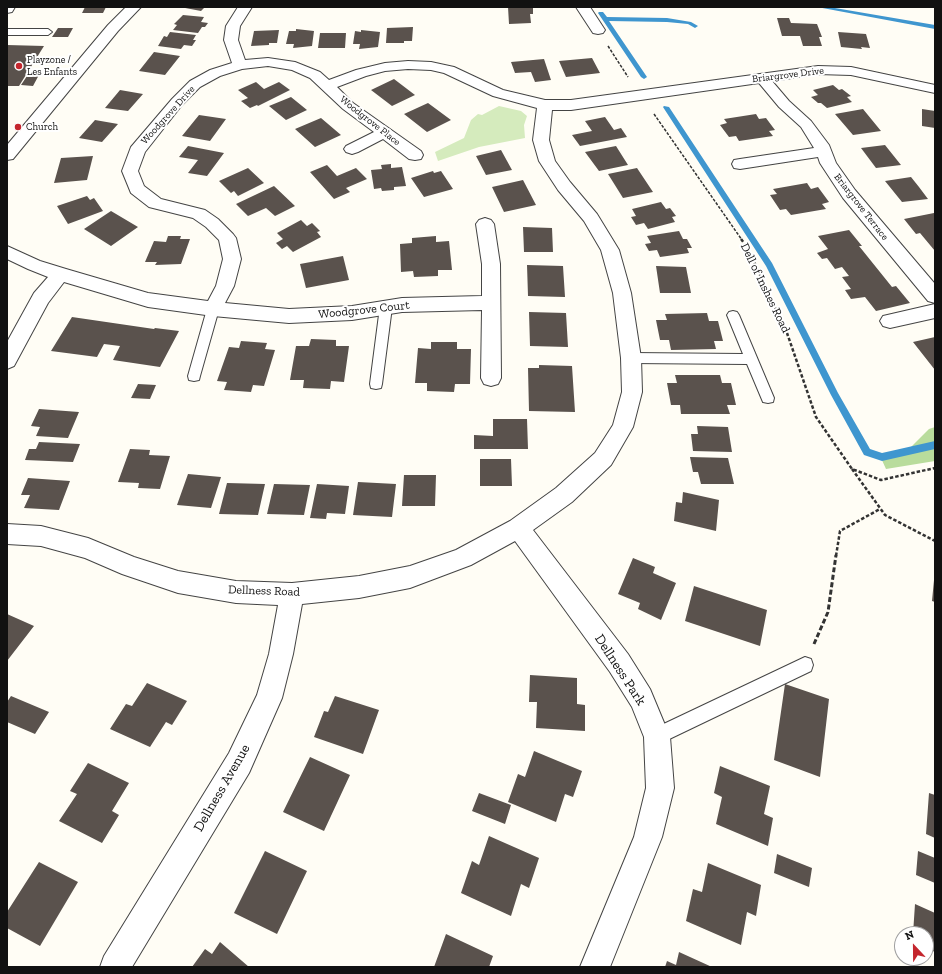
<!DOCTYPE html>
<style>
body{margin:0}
#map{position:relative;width:942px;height:974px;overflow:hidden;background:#fffdf5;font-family:"Zilla Slab",serif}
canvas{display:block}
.frame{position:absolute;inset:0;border:8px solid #111;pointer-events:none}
.north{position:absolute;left:894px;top:926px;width:40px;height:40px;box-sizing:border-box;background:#fff;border:1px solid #a0a0a0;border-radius:50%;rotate:338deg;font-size:11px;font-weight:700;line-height:16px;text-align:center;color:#111}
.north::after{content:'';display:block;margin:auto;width:14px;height:18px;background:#c4262e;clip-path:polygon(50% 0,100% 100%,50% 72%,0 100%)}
</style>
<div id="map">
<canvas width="942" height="974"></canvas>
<div class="frame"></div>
<div class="north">N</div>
</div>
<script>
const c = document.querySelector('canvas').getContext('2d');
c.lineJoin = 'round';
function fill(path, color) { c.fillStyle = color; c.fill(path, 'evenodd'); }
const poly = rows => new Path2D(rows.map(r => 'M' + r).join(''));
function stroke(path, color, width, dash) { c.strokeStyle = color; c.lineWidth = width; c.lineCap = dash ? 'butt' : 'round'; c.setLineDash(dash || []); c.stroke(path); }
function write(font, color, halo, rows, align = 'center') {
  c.font = font + ' "Zilla Slab",serif'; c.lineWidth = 4; c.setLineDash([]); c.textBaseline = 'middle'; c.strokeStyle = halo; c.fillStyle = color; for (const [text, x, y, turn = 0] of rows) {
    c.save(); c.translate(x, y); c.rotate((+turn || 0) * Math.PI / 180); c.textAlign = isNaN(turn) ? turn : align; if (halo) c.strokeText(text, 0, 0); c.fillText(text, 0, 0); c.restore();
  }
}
fill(poly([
 [499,106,521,111,527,116,524,125,525,138,479,147,438,161,435,152,464,138,471,120,478,114,482,115]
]), '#d5ebbd');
fill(poly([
 [935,427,935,461,886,469,881,458,907,451,929,429]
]), '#b9dc9c');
fill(poly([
 [817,7,829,7,935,25,935,29,817,7],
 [599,12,603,12,607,17,667,18,691,22,698,26,695,28,688,24,667,22,609,21,647,77,644,79,641,77,598,13,599,12],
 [664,106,669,107,772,263,838,393,870,449,882,453,935,441,935,449,882,461,864,455,831,395,766,266,663,107,664,106]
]), '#3f96cf');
fill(poly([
 [85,7,106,7,103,13,82,13],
 [180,7,205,7,201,11],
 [508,7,533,7,533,14,530,14,531,23,509,24],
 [183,15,204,17,201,22,208,23,205,27,202,27,198,33,173,30,177,25,174,24],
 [777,18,789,18,791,23,817,24,822,37,819,37,822,46,803,46,800,36,782,36],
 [413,27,412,41,404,41,404,43,386,43,387,28],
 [58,28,73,28,68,37,52,37],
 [296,29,314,31,312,46,293,48,294,44,286,44,289,31,296,31],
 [279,30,277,43,269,43,269,45,251,46,254,31],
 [361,30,380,32,378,47,359,49,360,44,353,44,355,31,361,32],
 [170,32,196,35,193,40,196,40,192,46,184,45,181,49,158,46,164,36,167,37],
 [838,32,866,34,870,48,861,47,862,49,841,47],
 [320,33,346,33,345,48,318,48],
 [7,45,44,46,19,86,7,86],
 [154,52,180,56,165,75,139,71],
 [592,58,600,73,566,77,559,61],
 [544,59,551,80,535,82,531,72,515,73,511,62],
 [29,73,40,73,33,86,21,85],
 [394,79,415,95,392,106,371,90],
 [256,82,264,89,279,82,290,90,258,106,257,105,250,108,241,101,248,98,238,90],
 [833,85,839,90,842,89,851,96,847,97,852,102,827,108,821,103,818,103,811,97,818,95,813,90],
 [120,90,143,94,128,111,105,108],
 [291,97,307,110,286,120,269,106],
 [428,103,451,120,427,132,404,114],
 [863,109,881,131,853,135,835,114],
 [922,109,935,111,935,128,922,126],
 [756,114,759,119,766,118,775,130,769,131,773,136,739,141,736,136,729,137,720,125,727,123,724,119],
 [199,115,226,119,210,141,182,136],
 [605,117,614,130,621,128,627,137,580,146,572,135,592,131,585,121],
 [321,118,341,135,315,147,295,129],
 [95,120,118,124,102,142,79,138],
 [885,145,901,165,876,168,861,148],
 [188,146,224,153,207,176,188,173,198,160,179,157],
 [616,146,628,165,599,171,585,152],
 [501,150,512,170,486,175,476,156],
 [93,156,87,180,54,183,61,158],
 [391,164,391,168,402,167,406,186,394,187,394,190,382,191,381,188,374,189,371,170,382,169,381,165],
 [327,165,337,176,356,168,367,179,346,188,350,192,334,199,310,172],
 [248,168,264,183,238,196,234,191,231,193,219,181],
 [637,168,653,192,623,198,608,174],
 [433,171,434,173,441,171,453,189,424,197,411,178],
 [911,177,919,187,928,199,902,202,885,181],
 [523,180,536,205,504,212,492,187],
 [807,183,811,189,818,187,829,202,822,204,826,209,791,215,786,209,780,210,770,195,777,194,773,189],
 [274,186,295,206,275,216,266,208,248,216,236,204],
 [87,196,90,200,94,198,103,211,68,224,57,206],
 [661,202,666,209,670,208,676,216,672,217,675,222,648,229,644,223,636,225,631,217,636,216,632,209],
 [111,211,138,227,111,246,84,229],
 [934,213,935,214,935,251,920,233,916,234,904,219],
 [301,220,307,226,312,223,320,231,317,232,321,237,293,252,287,246,282,249,276,243,283,239,277,233],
 [523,227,552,228,553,252,524,252],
 [849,230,862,246,859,246,892,287,896,286,910,303,876,311,865,297,851,299,845,290,851,289,842,277,849,276,842,267,835,269,827,258,822,259,817,253,828,249,818,236],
 [679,231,683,239,687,239,692,248,687,248,689,253,660,257,657,250,649,251,645,244,651,243,647,236],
 [168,236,181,236,180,239,190,239,181,264,155,265,157,262,145,262,154,241,166,242],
 [436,236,436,242,449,241,452,270,438,270,438,276,414,277,413,271,401,272,400,244,412,243,412,238],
 [343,256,349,280,306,288,300,264],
 [527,265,563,266,565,297,528,296],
 [656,266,686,267,691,293,660,293],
 [529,312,566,313,568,347,530,346],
 [707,313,709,321,718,321,723,341,714,341,716,349,671,350,669,340,660,340,656,320,667,320,665,314],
 [72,317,154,329,155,328,179,331,160,367,113,360,120,346,104,344,97,357,51,351],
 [935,337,935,370,913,342],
 [311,339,336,340,336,346,349,346,344,382,331,381,330,389,303,388,304,380,290,380,296,346,309,346],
 [241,341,267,343,265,349,275,350,264,386,253,385,251,392,224,390,227,382,217,381,229,347,239,348],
 [431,342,457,342,457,349,471,349,470,384,455,384,454,392,427,391,427,383,415,383,418,348,431,349],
 [539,365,572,366,575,412,529,411,528,368,539,368],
 [675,375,720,375,722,383,731,383,736,405,727,405,730,414,681,414,680,405,671,405,667,383,677,383],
 [138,384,156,385,150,399,131,398],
 [39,409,79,412,68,438,36,436,40,427,31,426],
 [493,419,527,419,528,449,474,449,474,435,493,436],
 [697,426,728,427,732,452,693,451,691,434,698,434],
 [39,442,80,444,73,462,25,460,29,449,36,449],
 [130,449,150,450,149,455,170,456,160,489,138,488,139,483,118,482],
 [690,457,728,458,734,484,701,484,698,472,693,472],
 [480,459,511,459,512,486,480,486],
 [188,474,221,477,211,508,177,505],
 [404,475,436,475,435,506,402,506],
 [28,478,70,481,59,510,24,508,30,495,21,495],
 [358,482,396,484,392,517,353,515],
 [227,483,265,484,258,515,219,514],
 [274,484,310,485,304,515,267,514],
 [317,484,349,486,345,514,327,513,326,519,310,518],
 [683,492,719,500,716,531,674,521,676,502,682,503],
 [633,558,655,567,653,573,676,583,661,620,638,609,640,603,618,594],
 [934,580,935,580,935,602,932,601],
 [694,586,767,610,760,646,685,621],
 [7,614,34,626,7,661],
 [530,675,577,678,577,704,585,705,585,731,536,728,537,702,529,702],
 [147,683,187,701,172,725,166,722,150,747,110,729,126,704,132,706],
 [785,684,829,699,820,777,774,760],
 [11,696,49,712,35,734,7,722,7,702],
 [335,696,379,710,363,754,314,737,324,711,328,712],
 [534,751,582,771,573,797,565,794,556,822,508,802,518,774,525,777],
 [310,757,350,775,324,831,283,812],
 [88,763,129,783,112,811,119,815,102,843,59,821,77,794,70,791],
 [720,766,770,786,764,814,773,818,768,846,716,824,722,797,714,793],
 [479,793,511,805,505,824,472,811],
 [929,793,935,795,935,838,926,834],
 [489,836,539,858,529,888,521,884,511,916,461,893,472,861,479,865],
 [265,851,307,871,277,934,234,913],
 [918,851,935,858,935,883,916,875],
 [777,854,812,868,809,887,774,873],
 [39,862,78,882,40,946,7,928,7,912],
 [708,863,761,885,756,916,747,912,741,945,686,921,693,889,702,892],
 [915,904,935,913,935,952,926,948,926,934,913,934],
 [446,934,493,956,489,967,434,967],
 [220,942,249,967,192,967,205,949,212,954],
 [679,952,712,967,665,967,667,961,676,965]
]), '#5a524d');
const lane = poly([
 [7,7,15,7,12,12,7,13,7,7],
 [7,29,48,29,52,32,48,35,7,35,7,29],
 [386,303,390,304,392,307,382,384,381,388,376,389,371,388,370,384,380,307,382,304,386,303],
 [213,305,217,306,219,309,200,376,199,380,194,381,189,380,188,376,207,309,209,306,213,305],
 [733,311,737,312,739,315,774,398,773,402,768,403,763,402,747,364,631,363,627,361,625,358,627,355,631,353,743,354,727,315,729,312,733,311],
 [805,657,811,659,813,665,811,671,663,742,657,744,651,742,649,736,651,730,805,657]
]);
const street = poly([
 [126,7,141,7,118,31,13,159,7,160,7,145,108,25,126,7],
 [238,7,252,7,240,26,238,40,245,60,268,58,295,62,320,72,329,80,356,70,385,63,408,61,431,62,454,67,503,90,545,100,571,100,818,66,851,67,935,85,935,93,851,75,818,74,772,81,789,101,811,121,829,145,836,163,855,190,935,284,935,303,928,301,843,198,820,163,818,157,740,169,734,168,732,164,734,160,740,159,814,148,801,127,779,107,759,83,571,110,552,110,549,140,555,161,570,182,597,214,619,250,631,293,641,358,642,392,633,427,611,465,572,502,533,530,628,654,650,689,670,737,674,788,662,837,610,967,580,967,634,837,646,788,644,737,632,707,610,672,515,541,471,565,410,588,359,598,302,604,293,654,282,698,249,773,132,967,100,967,104,956,229,753,257,695,269,654,278,605,236,603,178,593,122,574,85,558,41,546,7,544,7,524,41,526,88,538,134,557,178,571,236,581,292,583,359,576,410,566,456,550,510,521,556,488,595,453,613,425,622,392,621,358,613,293,601,250,584,221,558,190,539,161,533,140,537,108,493,96,444,73,431,70,408,69,385,71,366,76,337,87,353,103,421,151,423,155,421,159,415,160,409,159,383,139,358,152,352,154,346,152,344,149,346,146,374,132,343,109,310,78,292,70,268,66,242,69,220,76,200,87,182,105,145,152,138,171,144,186,161,199,205,210,218,219,233,234,236,238,241,259,234,286,225,303,289,309,352,306,402,298,482,296,482,264,476,224,479,220,485,218,491,220,494,224,500,264,501,378,498,384,491,386,484,384,481,378,482,310,402,312,352,320,289,323,213,316,148,307,64,282,48,303,14,366,7,369,7,342,34,293,48,277,28,269,7,259,7,246,40,261,66,269,148,293,208,301,216,286,223,259,219,240,206,227,193,218,149,207,131,193,122,171,131,147,172,99,190,81,210,70,232,63,224,40,226,26,238,7],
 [576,7,590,7,605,30,603,33,598,34,593,33,576,7],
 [935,304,935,318,890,328,883,326,880,321,883,316,935,304]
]);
stroke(lane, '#444', 2);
stroke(street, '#444', 2);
stroke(poly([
 [608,46,628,77],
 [654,114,742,240]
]), '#333', 1.5, [3, 1.5]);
stroke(poly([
 [741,239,747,247,787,333,816,417,852,469,881,480,935,468],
 [852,469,885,515,935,541],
 [836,556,840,531,880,509]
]), '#333', 2.5, [3.5, 2]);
stroke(poly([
 [814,644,828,612,836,555]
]), '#333', 3, [5, 2.5]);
fill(lane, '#fff');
fill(street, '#fff');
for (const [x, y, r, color] of [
 [19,66,4,"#c4262e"],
 [18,127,4,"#c4262e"]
]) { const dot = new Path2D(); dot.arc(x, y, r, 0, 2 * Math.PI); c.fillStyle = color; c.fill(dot); stroke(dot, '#fff', 1.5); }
write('10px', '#111', '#fff', [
 ["Playzone /",27,60],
 ["Les Enfants",27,72],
 ["Church",26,127]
], 'left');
write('10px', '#111', '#fff', [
 ["Briargrove Drive",788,75,-7],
 ["Woodgrove Drive",168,115,-48],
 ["Woodgrove Place",370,121,38],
 ["Briargrove Terrace",861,207,52]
]);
write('12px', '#111', '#fff', [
 ["Dell of Inshes Road",765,288,64],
 ["Woodgrove Court",364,310,-6],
 ["Dellness Road",264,591,2]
]);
write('14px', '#111', '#fff', [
 ["Dellness Park",620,670,57],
 ["Dellness Avenue",222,788,-60]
]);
</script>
